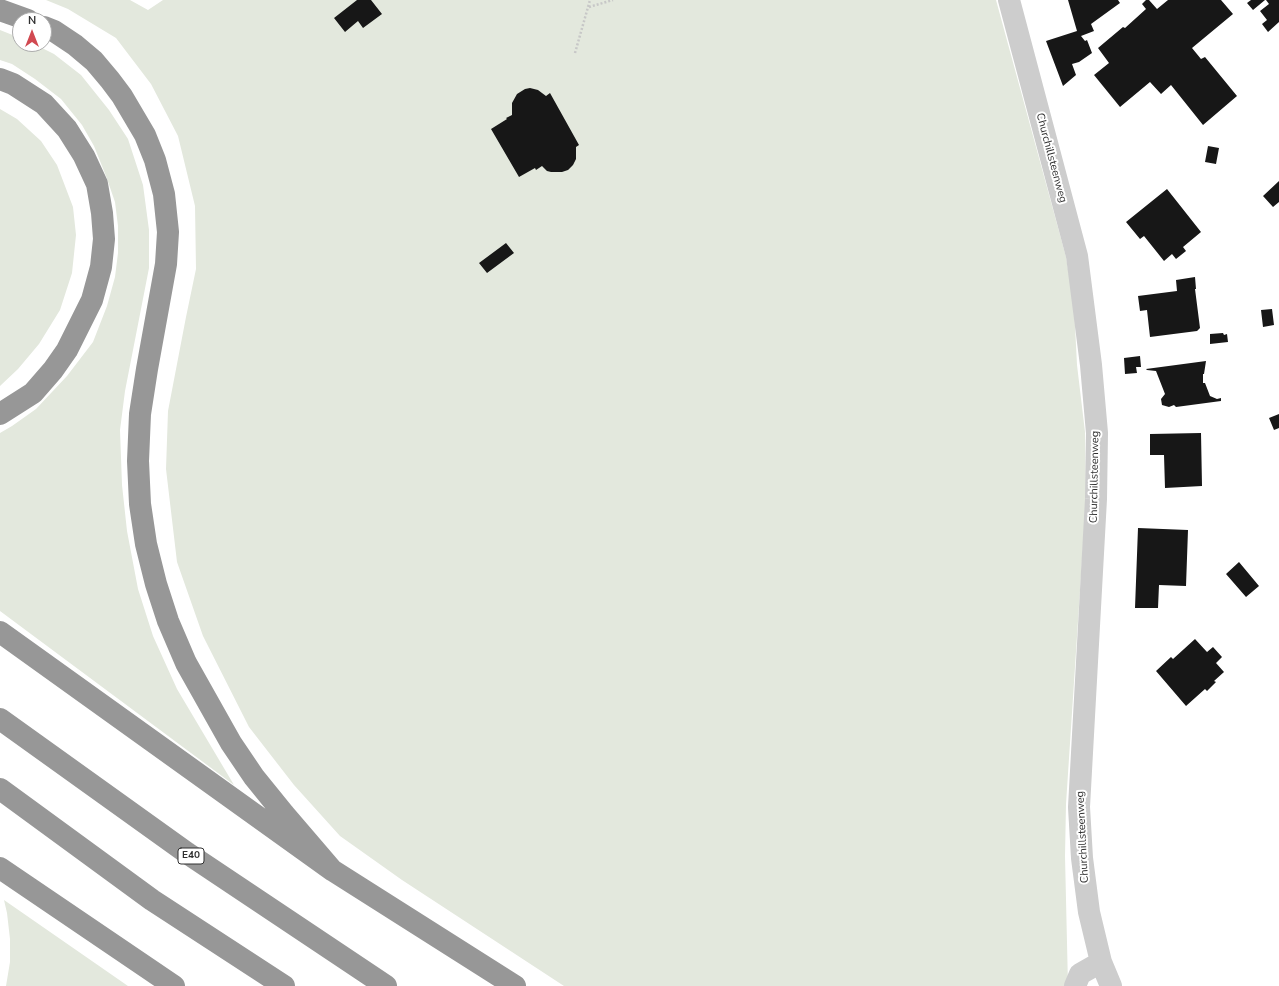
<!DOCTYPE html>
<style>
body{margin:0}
#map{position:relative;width:1279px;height:986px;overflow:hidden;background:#fff;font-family:"Nunito Sans",sans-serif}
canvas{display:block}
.north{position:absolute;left:12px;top:12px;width:40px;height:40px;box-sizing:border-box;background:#fff;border:1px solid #acacac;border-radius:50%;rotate:0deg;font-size:11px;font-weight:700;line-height:16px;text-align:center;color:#303030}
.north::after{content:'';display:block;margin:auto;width:14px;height:18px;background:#d14951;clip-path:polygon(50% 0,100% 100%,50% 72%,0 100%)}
</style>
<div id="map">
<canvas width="1279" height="986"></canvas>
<div class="north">N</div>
</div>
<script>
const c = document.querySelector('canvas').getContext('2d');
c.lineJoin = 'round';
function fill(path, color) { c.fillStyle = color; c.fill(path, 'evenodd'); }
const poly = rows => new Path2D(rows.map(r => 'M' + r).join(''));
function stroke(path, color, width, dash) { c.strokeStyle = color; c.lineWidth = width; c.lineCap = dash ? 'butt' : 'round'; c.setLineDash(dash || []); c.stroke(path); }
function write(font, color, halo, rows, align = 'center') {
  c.font = font + ' "Nunito Sans",sans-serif'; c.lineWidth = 4; c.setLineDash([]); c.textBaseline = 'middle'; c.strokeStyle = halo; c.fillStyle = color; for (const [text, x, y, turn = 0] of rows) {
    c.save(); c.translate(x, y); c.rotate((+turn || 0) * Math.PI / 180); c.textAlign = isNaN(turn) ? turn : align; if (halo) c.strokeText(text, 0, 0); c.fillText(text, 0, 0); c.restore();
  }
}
fill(poly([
 [46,0,130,0,148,10,163,0,996,0,1066,257,1074,306,1077,365,1085,432,1086,499,1066,804,1065,856,1068,986,564,986,402,880,340,836,294,785,249,727,203,636,177,562,166,469,168,411,186,317,196,269,195,206,178,136,151,84,116,38,68,9],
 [0,30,20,38,20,44,34,44,54,54,81,75,109,110,128,139,143,185,149,230,149,268,125,391,120,430,122,485,127,531,138,589,153,636,177,689,234,785,0,611,0,433,12,426,36,409,67,376,93,342,107,306,115,277,118,253,118,226,115,202,106,176,94,146,82,125,61,99,35,79,12,64,0,60],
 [0,109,17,119,41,141,57,165,73,207,76,235,72,273,60,310,39,344,18,369,0,386],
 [4,900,128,986,6,986,10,962,10,939,7,913]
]), '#e3e8dd');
fill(poly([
 [357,0,371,0,382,14,363,28,358,21,345,32,334,18],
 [1068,0,1118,0,1120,3,1091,24,1094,31,1081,36,1085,41,1087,40,1092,53,1079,62,1072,64,1076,75,1063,86,1046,41,1077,31],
 [1146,0,1149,0,1157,9,1168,0,1221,0,1233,14,1192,48,1201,59,1205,57,1237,96,1203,125,1171,85,1161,94,1150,82,1120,107,1094,75,1109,63,1098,48,1123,27,1125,28,1146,9,1142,4],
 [1251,0,1265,0,1253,10,1247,3],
 [1266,0,1279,0,1279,22,1268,32,1262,24,1267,20,1260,11,1269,4],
 [530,88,538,90,546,96,550,93,579,145,576,147,576,159,573,165,568,170,562,172,551,172,547,171,542,166,536,170,535,168,519,177,491,129,507,119,506,118,512,115,512,103,517,94,525,89],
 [1208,146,1219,148,1216,164,1205,162],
 [1279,181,1279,202,1273,207,1263,196],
 [1167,189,1201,232,1183,247,1186,251,1176,259,1172,254,1164,261,1144,236,1140,239,1126,222],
 [506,243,514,253,487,273,479,263],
 [1195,277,1196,289,1195,289,1200,328,1197,331,1150,337,1147,310,1140,311,1138,296,1177,291,1176,280],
 [1272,309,1274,325,1263,327,1261,310],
 [1223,333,1224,335,1227,334,1228,342,1210,344,1210,334],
 [1140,356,1141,367,1136,367,1137,373,1125,374,1124,358],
 [1206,361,1204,374,1203,374,1203,383,1205,383,1210,396,1217,399,1221,398,1221,401,1176,407,1174,405,1169,407,1162,405,1161,399,1165,394,1156,371,1147,370,1146,369],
 [1279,414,1279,428,1274,430,1269,418],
 [1201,433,1202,486,1165,488,1164,455,1150,455,1150,434],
 [1138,528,1188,530,1186,586,1159,585,1158,608,1135,608],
 [1239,562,1259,586,1246,597,1226,574],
 [1195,639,1207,652,1213,647,1222,657,1216,663,1224,672,1214,681,1216,682,1207,691,1205,689,1186,706,1156,671,1171,657,1173,659]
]), '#171717');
stroke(poly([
 [589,7,613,0],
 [575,53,590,0]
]), '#c7c7c7', 2.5, [2, 2]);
stroke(poly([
 [1009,0,1077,256,1091,365,1097,433,1096,499,1079,807,1082,858,1089,912,1101,962,1111,986],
 [1075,986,1080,974,1101,962]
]), '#cdcdcd', 22);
stroke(poly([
 [0,10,28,20],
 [44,27,54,31,75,45,94,61,110,80,122,96,145,135,155,160,164,194,168,232,166,264,147,369,140,414,138,461,140,504,146,544,156,584,168,621,186,663,231,743,254,777,284,814,332,870],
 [0,79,13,84,44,104,67,129,84,156,97,184,102,213,104,239,101,267,92,300,67,350,53,370,33,393,0,414],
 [0,632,332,870,515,986],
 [0,719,187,853,386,986],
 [0,789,152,900,284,986],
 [0,868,174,986]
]), '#979797', 22);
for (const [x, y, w] of [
 [191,856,26]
]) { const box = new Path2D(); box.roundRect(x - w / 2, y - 8, w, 16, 3); c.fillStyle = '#fff'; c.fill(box); stroke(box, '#303030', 1); }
write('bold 10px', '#303030', null, [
 ["E40",191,856]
]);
write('11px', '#303030', '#fff', [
 ["Churchillsteenweg",1051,158,75],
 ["Churchillsteenweg",1095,477,-89],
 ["Churchillsteenweg",1083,837,-93]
]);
</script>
